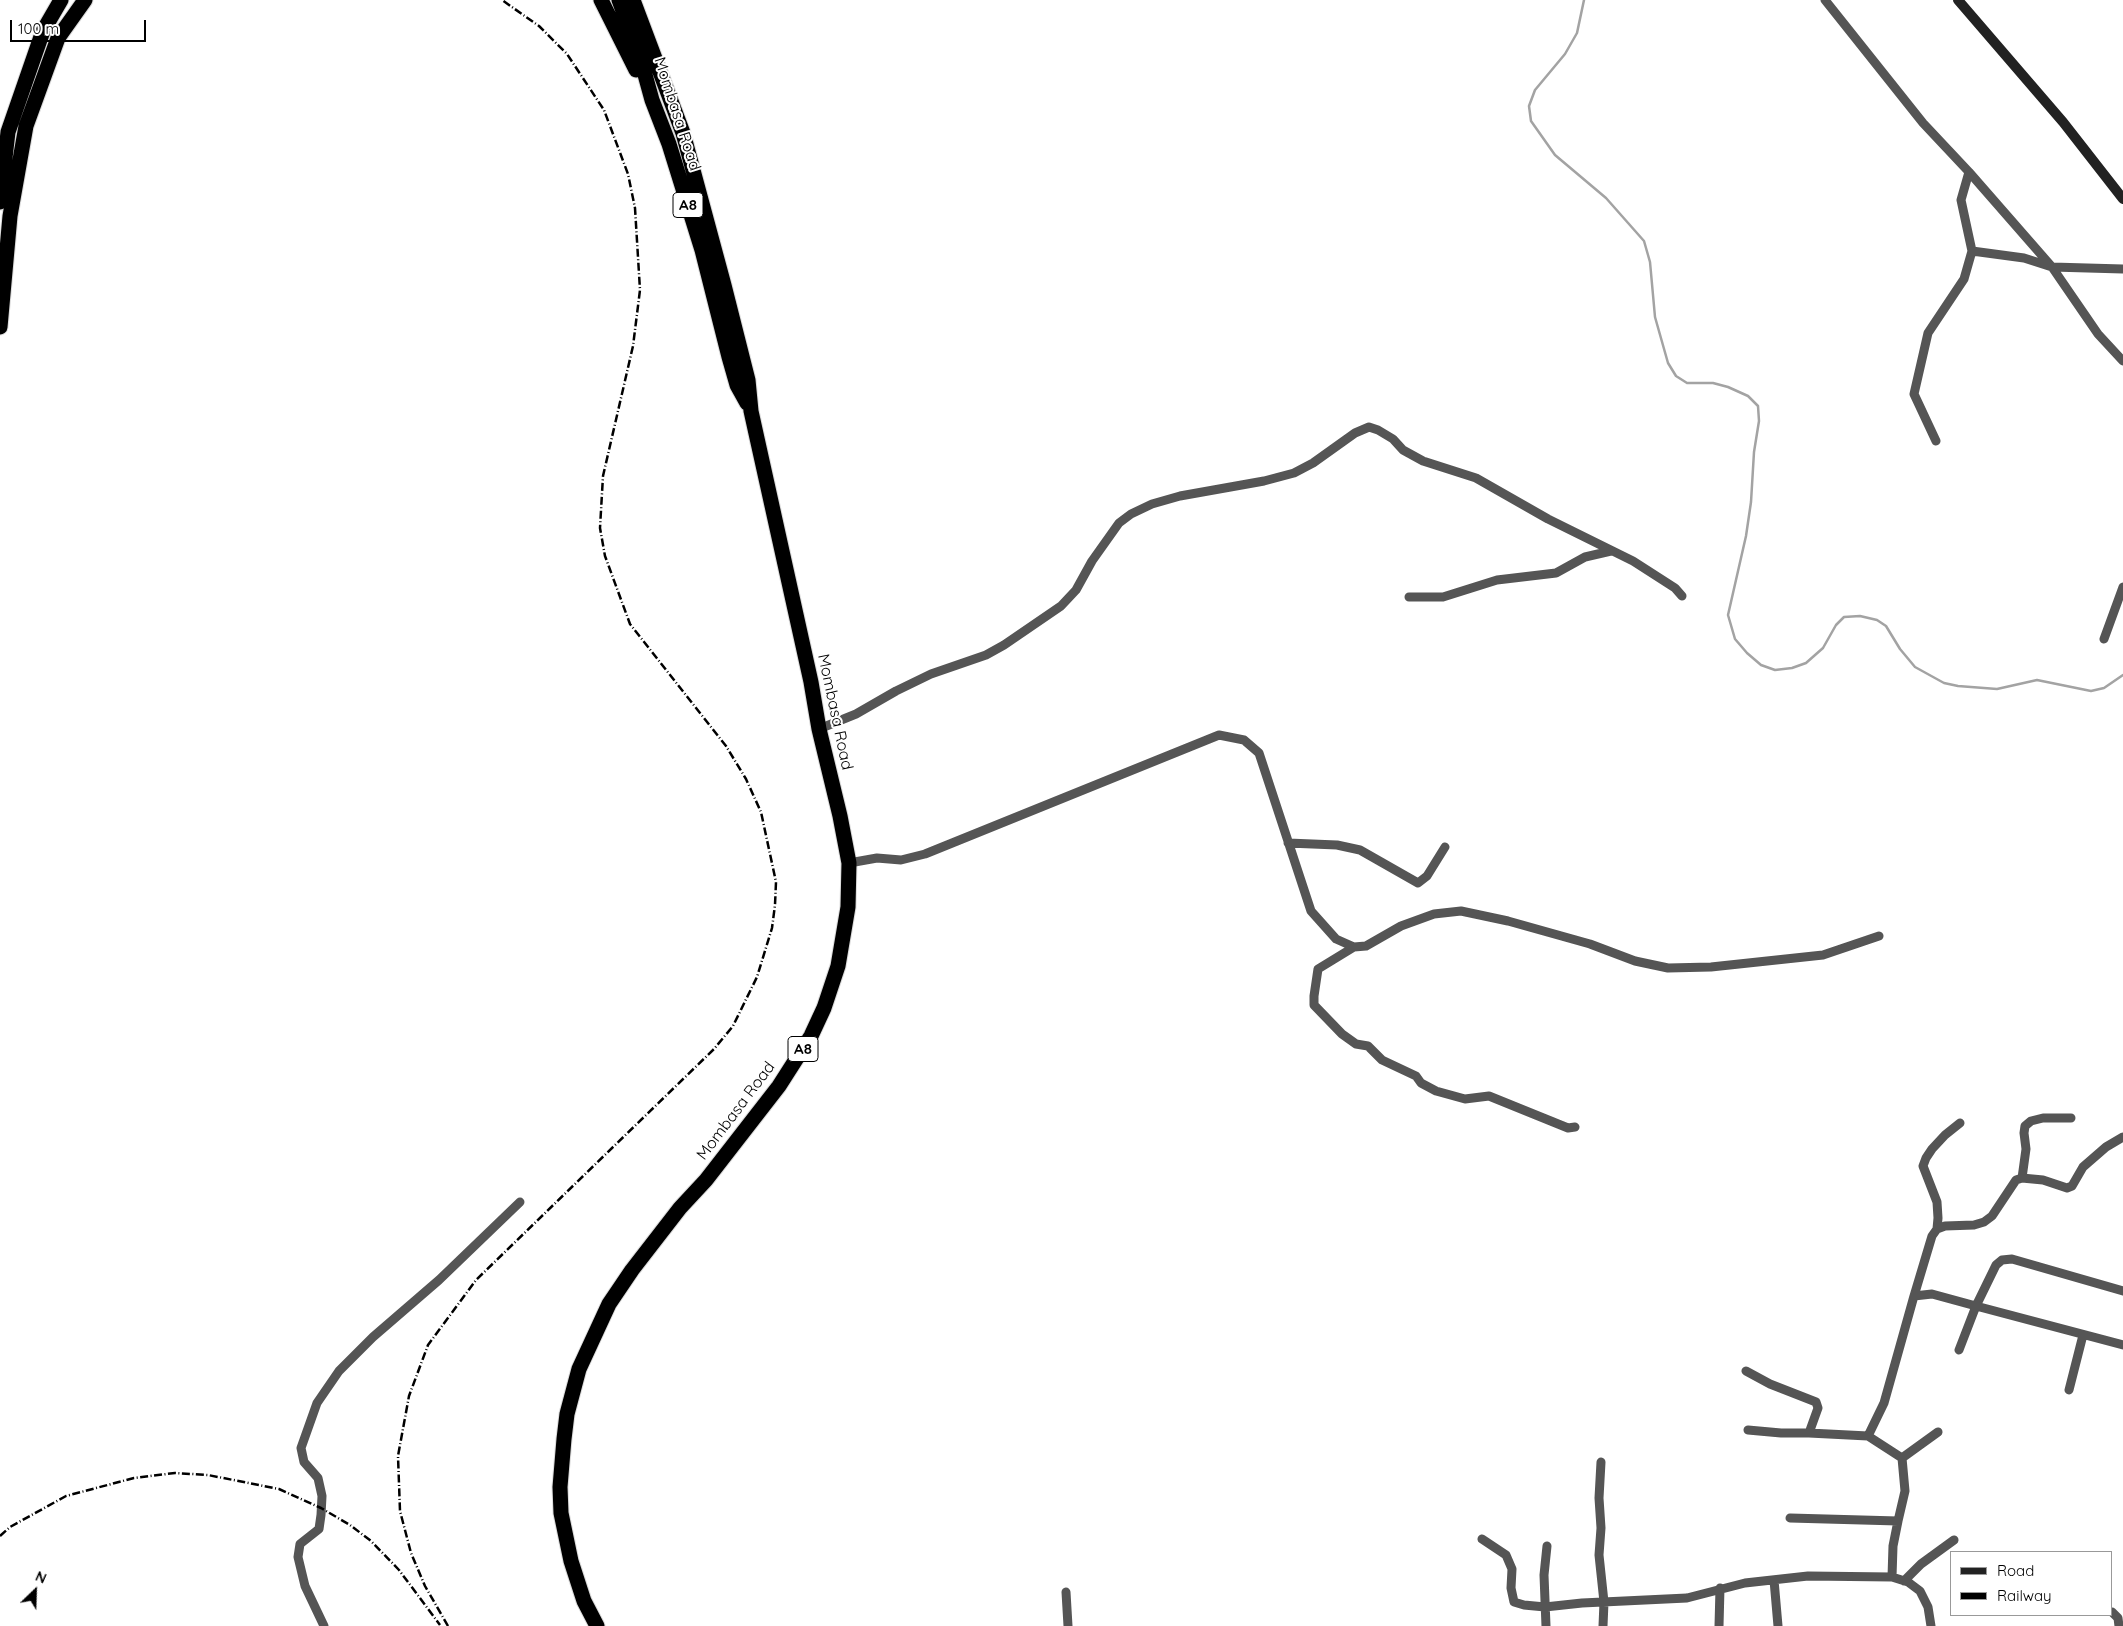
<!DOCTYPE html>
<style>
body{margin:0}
#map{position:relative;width:2123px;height:1626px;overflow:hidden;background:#fff;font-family:Quicksand,sans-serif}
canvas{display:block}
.legend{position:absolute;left:1950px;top:1551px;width:162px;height:65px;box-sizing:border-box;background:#fff;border:1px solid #999;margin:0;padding:6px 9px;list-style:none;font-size:15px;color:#000}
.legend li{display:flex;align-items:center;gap:10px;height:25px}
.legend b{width:25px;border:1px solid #999}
.north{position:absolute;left:10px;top:1566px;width:50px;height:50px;-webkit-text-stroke:4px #fff;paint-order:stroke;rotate:24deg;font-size:14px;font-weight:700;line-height:20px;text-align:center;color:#000}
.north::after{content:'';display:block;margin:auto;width:18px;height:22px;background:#000;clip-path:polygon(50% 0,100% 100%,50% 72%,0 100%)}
.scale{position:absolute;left:10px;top:20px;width:136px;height:22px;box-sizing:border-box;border:2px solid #000;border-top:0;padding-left:6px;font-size:15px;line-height:18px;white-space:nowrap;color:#000;-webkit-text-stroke:4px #fff;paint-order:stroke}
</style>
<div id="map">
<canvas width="2123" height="1626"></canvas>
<ul class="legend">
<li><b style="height:6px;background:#222"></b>Road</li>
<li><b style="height:6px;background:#000"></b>Railway</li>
</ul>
<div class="north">N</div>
<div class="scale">100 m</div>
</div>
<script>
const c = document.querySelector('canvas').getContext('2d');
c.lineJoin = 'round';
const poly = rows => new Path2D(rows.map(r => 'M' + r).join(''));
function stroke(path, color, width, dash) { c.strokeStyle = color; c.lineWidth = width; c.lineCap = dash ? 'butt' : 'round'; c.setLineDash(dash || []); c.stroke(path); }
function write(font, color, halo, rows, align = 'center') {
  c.font = font + ' Quicksand,sans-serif'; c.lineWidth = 4; c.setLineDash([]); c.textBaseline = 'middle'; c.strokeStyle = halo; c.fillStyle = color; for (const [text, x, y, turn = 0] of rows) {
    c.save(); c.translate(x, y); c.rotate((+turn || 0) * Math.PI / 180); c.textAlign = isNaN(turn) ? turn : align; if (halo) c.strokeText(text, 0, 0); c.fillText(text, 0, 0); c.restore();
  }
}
stroke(poly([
 [1584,0,1577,33,1565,54,1535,90,1529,106,1531,121,1555,155,1606,198,1644,241,1650,262,1655,317,1668,363,1676,376,1687,383,1713,383,1728,387,1748,396,1758,406,1759,421,1754,452,1751,502,1746,536,1728,615,1735,639,1747,653,1761,665,1775,670,1792,668,1806,663,1823,648,1836,625,1844,617,1860,616,1877,620,1886,626,1900,649,1915,667,1944,683,1958,686,1997,689,2037,680,2091,691,2104,688,2123,675]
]), '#a3a3a3', 2.5);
const highway = poly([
 [601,0,636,70],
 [619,0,641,60,652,100,669,144,702,250,729,357,737,385,747,403],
 [0,202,8,132,43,31,61,0],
 [0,327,10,216,26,126,58,38,85,0],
 [597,1626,584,1601,571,1561,561,1513,560,1487,564,1439,567,1414,579,1369,609,1304,632,1270,680,1208,706,1180,779,1086,811,1036,824,1008,838,966,848,907,849,863,840,816,819,729,811,682,751,411,748,380,724,285,683,133,633,0]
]);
stroke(highway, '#dbdbdb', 17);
stroke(poly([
 [1825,0,1923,123,1969,172,2052,267,2098,334,2123,361],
 [1972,251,2024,258,2052,267,2123,269],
 [1936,441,1914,394,1928,333,1964,279,1972,251,1961,200,1969,172],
 [1409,597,1443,597,1497,580,1556,573,1585,557,1611,551],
 [2104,639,2123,587],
 [819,729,856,714,896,691,931,674,986,655,1004,645,1061,606,1076,590,1092,561,1119,523,1131,514,1152,504,1180,496,1264,481,1294,473,1313,463,1355,433,1369,427,1378,430,1393,439,1403,450,1423,461,1476,478,1548,519,1633,561,1675,588,1682,596],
 [1288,843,1337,845,1360,850,1418,883,1427,876,1445,847],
 [849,863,877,858,901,860,925,854,1219,735,1244,740,1259,753,1311,911,1336,939,1354,947,1366,946,1401,926,1434,914,1461,911,1508,921,1590,944,1635,961,1668,968,1711,967,1823,955,1879,936],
 [1354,947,1318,969,1314,996,1314,1005,1342,1034,1356,1044,1368,1046,1382,1060,1416,1076,1421,1083,1436,1091,1465,1099,1489,1096,1568,1128,1575,1127],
 [2022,1178,2026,1149,2024,1133,2025,1126,2031,1121,2043,1118,2071,1118],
 [1937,1229,1938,1218,1937,1202,1923,1166,1926,1158,1932,1149,1945,1135,1960,1123],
 [1914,1296,1932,1236,1937,1229,1945,1226,1974,1225,1984,1222,1992,1216,2016,1180,2022,1178,2043,1180,2067,1188,2072,1186,2083,1167,2106,1147,2123,1137],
 [1959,1350,1976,1306,2123,1345],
 [1746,1371,1770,1384,1816,1402,1818,1408,1809,1433,1868,1436],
 [2069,1390,2083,1335],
 [1748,1430,1781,1433,1809,1433],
 [1902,1458,1938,1432],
 [1601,1462,1599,1498,1601,1528,1599,1555,1604,1602,1603,1626],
 [1790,1518,1898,1521,1893,1546,1892,1577],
 [1898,1521,1905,1491,1902,1458,1868,1436,1884,1403,1914,1296,1932,1294,1976,1306,1996,1265,2002,1260,2012,1259,2123,1291],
 [1482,1539,1506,1555,1512,1569,1511,1588,1514,1602,1524,1605,1545,1607,1582,1603,1687,1598,1745,1583,1808,1576,1892,1577,1908,1582,1920,1591,1928,1607,1931,1626],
 [1774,1580,1778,1626],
 [1904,1581,1921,1564,1954,1540],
 [1066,1592,1068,1626],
 [2112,1612,2118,1618,2119,1626],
 [324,1626,305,1586,298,1557,300,1544,319,1529,321,1515,322,1496,318,1478,304,1462,301,1448,317,1403,339,1371,373,1337,439,1280,520,1202],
 [1546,1626,1544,1575,1547,1546],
 [1719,1626,1720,1588]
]), '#555', 9);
stroke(poly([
 [1958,0,2063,122,2123,199]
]), '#222', 10);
stroke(highway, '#000', 15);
stroke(poly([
 [0,1536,10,1527,66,1496,134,1478,175,1473,208,1475,279,1489,321,1508,350,1525,371,1541,399,1570,440,1625],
 [448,1626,425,1586,411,1553,400,1511,398,1456,409,1396,428,1345,476,1280,714,1049,733,1026,757,977,772,928,775,905,776,882,761,812,746,779,726,746,630,624,605,556,600,528,603,476,633,346,640,290,635,208,628,174,604,110,567,54,539,26,502,0]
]), '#000', 2.5, [8, 2.5, 1, 2.5]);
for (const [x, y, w] of [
 [688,205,30],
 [803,1049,30]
]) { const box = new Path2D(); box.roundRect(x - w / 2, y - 12.5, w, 25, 4); c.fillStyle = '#fff'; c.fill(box); stroke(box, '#000', 1); }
write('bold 15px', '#000', null, [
 ["A8",688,205],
 ["A8",803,1049]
]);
write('16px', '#000', '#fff', [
 ["Mombasa Road",677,114,72],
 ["Mombasa Road",835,712,78],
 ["Mombasa Road",736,1111,-53]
]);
</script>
